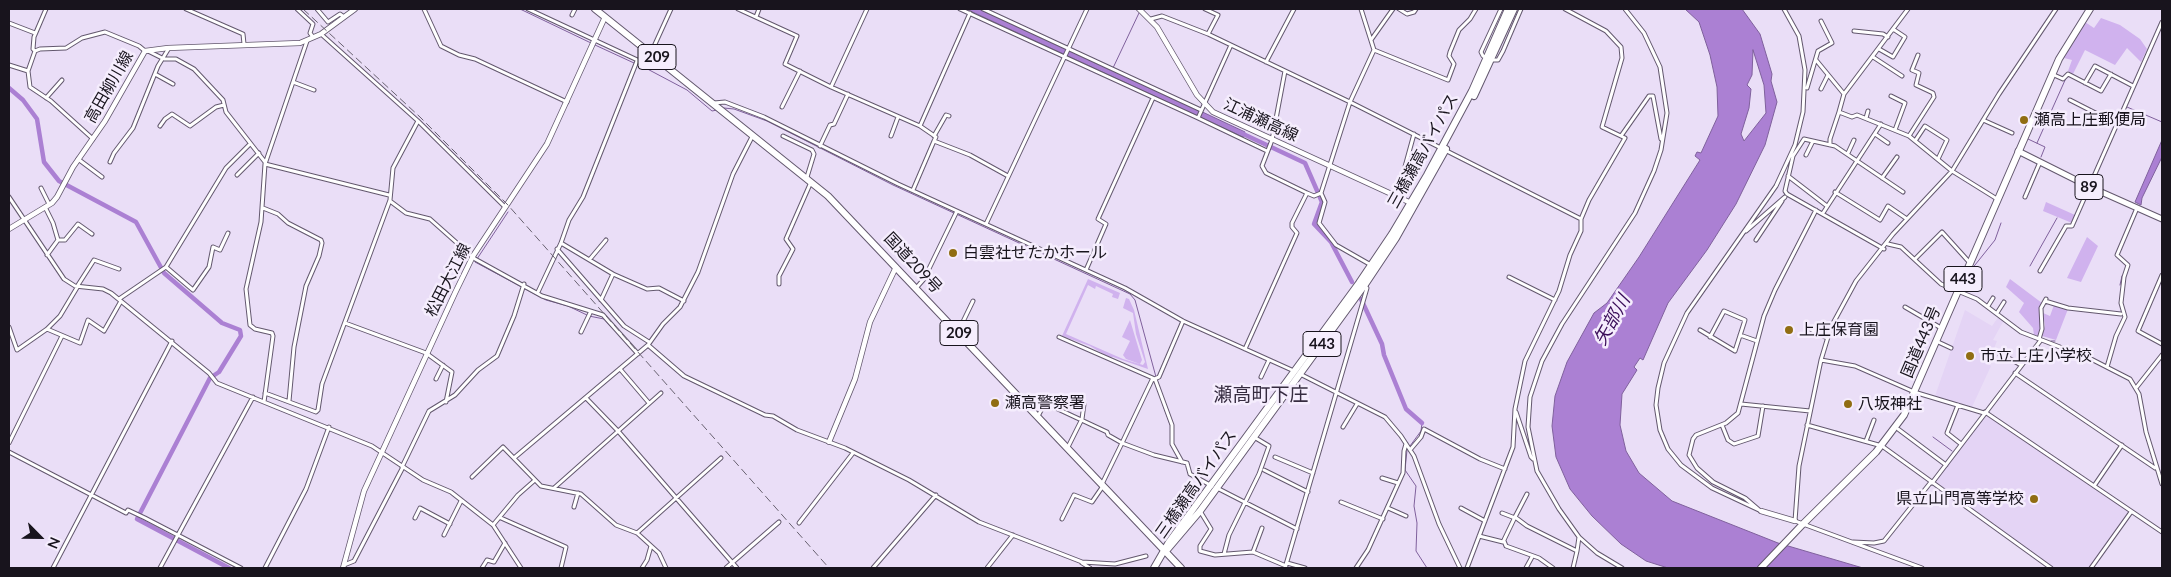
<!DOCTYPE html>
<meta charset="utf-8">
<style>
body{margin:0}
#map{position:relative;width:2171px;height:577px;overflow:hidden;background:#eadef7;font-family:Lato,sans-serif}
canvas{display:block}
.frame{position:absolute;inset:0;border:10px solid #18141d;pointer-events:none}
.north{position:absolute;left:15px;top:512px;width:50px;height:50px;-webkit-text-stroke:4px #f5edfd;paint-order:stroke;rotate:113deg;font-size:14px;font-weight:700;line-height:20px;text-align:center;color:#18141d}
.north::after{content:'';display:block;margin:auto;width:18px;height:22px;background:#18141d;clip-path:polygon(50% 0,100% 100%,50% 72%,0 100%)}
</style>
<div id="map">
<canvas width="2171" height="577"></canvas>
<div class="frame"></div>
<div class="north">N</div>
</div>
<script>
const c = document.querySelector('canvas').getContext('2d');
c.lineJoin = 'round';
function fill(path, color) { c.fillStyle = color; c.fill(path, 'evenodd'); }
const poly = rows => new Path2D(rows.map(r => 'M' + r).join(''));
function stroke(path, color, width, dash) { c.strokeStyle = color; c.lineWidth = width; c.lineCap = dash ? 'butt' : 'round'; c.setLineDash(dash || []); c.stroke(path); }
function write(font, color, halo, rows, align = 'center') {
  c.font = font + ' Lato,"Noto Sans JP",sans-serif'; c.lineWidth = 5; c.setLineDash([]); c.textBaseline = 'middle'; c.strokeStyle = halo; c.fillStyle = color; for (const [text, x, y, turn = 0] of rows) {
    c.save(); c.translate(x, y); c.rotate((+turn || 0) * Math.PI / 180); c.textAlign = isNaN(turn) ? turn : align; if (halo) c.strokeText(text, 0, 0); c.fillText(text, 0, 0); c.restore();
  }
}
fill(poly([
 [1965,310,1992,326,1999,316,2004,320,1993,340,1997,341,1988,364,1991,366,1972,407,1935,396],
 [1986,414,2130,512,2090,568,2053,568,1935,483]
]), '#e4d4f5');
fill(poly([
 [2101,18,2120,25,2140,39,2147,49,2141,62,2127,48,2115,65,2085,50,2073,74,2068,71,2072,60,2064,58,2085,22,2094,28],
 [2046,202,2075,215,2072,223,2043,211],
 [2087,237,2098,246,2081,282,2067,278],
 [1088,279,1120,293,1118,299,1112,297,1113,294,1096,286,1095,289,1088,285,1066,334,1123,359,1143,365,1145,362,1136,334,1133,313,1123,308,1126,298,1129,299,1134,310,1148,369,1113,357,1110,358,1090,346,1062,336],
 [2010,279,2042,303,2039,312,2041,326,2039,336,2034,335,2033,328,2019,312,2024,303,2006,287],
 [2054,305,2068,309,2056,340,2042,336,2045,325,2043,313,2050,316],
 [1130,320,1142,360,1140,364,1126,359,1123,355,1130,341,1122,337]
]), '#d0b2ee');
const water = poly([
 [966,9,979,9,1113,70,1245,132,1243,137,966,9],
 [1685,9,1742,9,1760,34,1772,74,1771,81,1777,102,1765,145,1736,204,1707,250,1668,303,1643,360,1640,358,1634,367,1637,370,1622,394,1620,425,1626,451,1639,473,1672,501,1778,543,1863,568,1668,568,1646,561,1621,544,1592,516,1570,489,1556,457,1552,426,1555,396,1567,362,1594,313,1607,303,1639,257,1700,160,1695,156,1697,152,1701,153,1718,116,1717,87,1710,55,1699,22,1685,9],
 [1753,50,1764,85,1766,113,1744,141,1741,134,1749,108,1751,89,1747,85,1752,75,1753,50],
 [2162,140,2162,157,2142,198,2141,205,2135,202,2162,140]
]);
fill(water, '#ab80d3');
stroke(water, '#7f609c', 1);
stroke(poly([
 [520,9,591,43],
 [595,45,634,63],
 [638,64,687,90,712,111,717,110],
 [1113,68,1139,13],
 [2127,107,2162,122],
 [724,108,734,109,767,121,893,185,1130,294,1135,300,1156,377],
 [2028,139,2045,147,2041,157],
 [2037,143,2066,78],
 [508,212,475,262,546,300,568,306,589,316,604,319,611,327],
 [2030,266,2057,218],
 [1971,270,1995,240,2001,223],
 [2120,285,2122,276],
 [2051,341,2055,341],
 [1163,405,1171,427],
 [1422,423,1421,431,1407,450,1405,470,1416,486,1414,506,1417,523,1416,551,1427,568],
 [1933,437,1952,451]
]), '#7f609c', 1);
stroke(poly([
 [9,88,23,100,37,119,44,162,59,181,136,222,164,273,222,323,240,330,241,336,219,372,210,378,137,519,229,568],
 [1239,132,1305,163,1322,202,1314,224,1331,242,1352,282],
 [1361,299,1382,344,1384,355,1406,409,1422,423]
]), '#ab80d3', 4.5);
const street = poly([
 [46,9,34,37,33,49,35,51,28,71,30,87,51,101,93,139],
 [186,9,243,34,244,44],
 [297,9,313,24,310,33,313,37],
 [317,9,328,22,340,14,344,17],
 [424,9,441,46,459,55,475,59,567,102],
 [528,9,646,64,671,9],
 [738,9,797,36,785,64,831,87,920,126,970,13],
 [960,9,1198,118],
 [983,9,1201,110],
 [1205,9,1218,15,1208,34],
 [1399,9,1407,14,1414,12,1416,9],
 [1501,9,1481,52,1483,56,1494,60,1498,60,1503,51,1521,9],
 [1908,9,1844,94,1839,112,1852,117,1857,115,1909,136,1952,171,1997,199],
 [572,15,575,9],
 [756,17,759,9],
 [1151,19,1162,16,1208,34,1350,102,1581,219],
 [9,23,35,33],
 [1854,31,1883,34,1888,37],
 [321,34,418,121,505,207],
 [1371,40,1393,9],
 [1231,45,1198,118,1267,151],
 [1879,49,1893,57,1905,37,1893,29],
 [1374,50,1448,80,1454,64,1449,56,1450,52,1459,30,1470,19,1476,9],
 [35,51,40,49,66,48,82,38,105,32,139,46,145,51],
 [148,51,164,59,176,59,194,69,223,100,226,112,265,162],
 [1873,57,1902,76],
 [1816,60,1844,94],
 [1266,62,1294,9],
 [9,65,28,71],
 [1285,71,1272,140,1262,166,1266,173,1307,193],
 [155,74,173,84],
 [2054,75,2063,79,2068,74,2101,91,2111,74],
 [293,82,314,90],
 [2085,83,2095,66,2133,86],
 [831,87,867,9],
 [1807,88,1818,51,1832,43,1821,21],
 [1821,89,1828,75],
 [1891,96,1905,103,1895,130],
 [46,98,62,80],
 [2070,100,2117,124],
 [714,103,725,102,764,117,898,184,1125,288,1183,321,1294,371],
 [782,107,800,71],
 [1866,118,1868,111],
 [1983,120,2012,133],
 [160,126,165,119,172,114,190,126,216,107,224,105],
 [920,126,936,137,934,141],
 [1875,134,1888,143],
 [783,136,812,150,814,154,807,177],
 [891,136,898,117],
 [934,136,946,115,949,116],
 [1621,136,1649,96,1653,96,1661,139],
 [1909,136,1934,97,1933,93,1916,85,1919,73,1912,70,1918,55],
 [1915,141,1925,126,1947,140,1938,159],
 [1830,145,1830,139,1839,112],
 [820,146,830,125,834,124,848,94],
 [1848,153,1854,140],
 [1806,155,1813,141],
 [1793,156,1785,191,1787,194,1884,249],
 [1793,156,1804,139,1835,146,1903,192],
 [78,159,102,177],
 [110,162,114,153,133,128,158,66,169,48],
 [265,164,389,195],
 [237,175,259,153],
 [1788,176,1827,206],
 [1882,178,1897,157],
 [41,188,49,204],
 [913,190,934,141,970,155,1008,176],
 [1835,192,1880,220,1888,206,1907,219],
 [1321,193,1325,202,1319,223,1336,245,1371,265],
 [1397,196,1414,134],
 [9,197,64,279,75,286,103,289,111,293,209,373,217,383,372,446,423,480,451,492,493,525,521,568],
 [2025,197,2040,162],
 [390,201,406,213,430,219,475,259,542,296,603,315,638,354],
 [45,207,53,223,58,240,47,255],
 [263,208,278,214,288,223,321,240,322,243,319,256,306,286,294,347,289,401],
 [1823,213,1881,124],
 [986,224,1087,9],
 [1746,231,1785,197],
 [58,240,65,240,78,224,92,234],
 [1756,240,1782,201],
 [561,243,613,274,601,300],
 [1888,244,1901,247,1941,284,1977,299,2021,332,2091,359,2130,379,2139,394,2146,432,2162,484],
 [557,249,624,326,649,342],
 [590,259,606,240],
 [1915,259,1942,232,1970,263],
 [166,267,193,290,209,267,213,247,220,250,228,233],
 [1086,270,1106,224,1098,219,1153,98],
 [2040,271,2066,226,2072,226,2162,22],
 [613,274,647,289,659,288,684,301],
 [2162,275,2138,331,2162,344],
 [1509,277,1555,300],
 [779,284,779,276,793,249,786,239,811,182],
 [78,285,94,260,119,269],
 [917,287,924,279,957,211],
 [538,292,561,243,569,220,583,197,637,61],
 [119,299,166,267,226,168,250,144],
 [2045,301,2068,308,2121,314],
 [1988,306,1993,298],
 [1905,307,1941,328],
 [1997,313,2004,302],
 [1183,321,1159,377,1152,380,1122,443,1154,455,1187,463,1190,474,1212,486],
 [345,323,426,353,452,372,446,402],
 [9,327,17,350,47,329,80,343,88,320,104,331,121,301],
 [1808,328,1827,338],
 [47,329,60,316,78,286],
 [1700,330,1735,351,1745,320,1724,311,1710,337],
 [581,332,590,313],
 [958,332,973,301],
 [1740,335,1757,341],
 [1059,337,1155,379,1172,425,1172,444,1182,462],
 [2039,339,2042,329,2041,308,2046,299],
 [1936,341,1951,348],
 [648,345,684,376,765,415,773,416,797,430,845,448,909,480,979,522,1082,562,1115,564,1146,556],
 [1245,349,1297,233,1292,227,1292,223,1307,193,1314,196,1321,193,1350,102,1374,50,1361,9],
 [2001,353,2003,355,2001,356,2000,355,2001,353],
 [2003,355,2021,365],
 [1821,360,1855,366,1912,391],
 [2107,367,2116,336,2125,317,2121,303,2124,277,2128,265,2117,255,2137,208],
 [620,369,649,403],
 [2015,373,2155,468],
 [1300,374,1385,417,1401,436,1414,456,1439,524,1460,568],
 [1261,377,1269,360],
 [436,379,443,365],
 [2136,388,2162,355],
 [1914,392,1984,413],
 [265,393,316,412,318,410,322,384,390,200,393,168,418,121],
 [586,398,618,431,737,568],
 [264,402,273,336,272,333,255,329,250,325,246,289,261,222,265,164,307,41],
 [1741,404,1810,411],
 [1958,405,1947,433,1961,444],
 [1516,412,1531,457,1533,459],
 [1985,412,2162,532],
 [1038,416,1045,403,1107,432,1108,435,1122,443,1102,484],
 [1722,425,1728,440,1734,444,1758,436,1763,406],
 [1807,425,1882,446,2051,568],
 [1343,427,1357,404],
 [1898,429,1946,465],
 [1866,441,1874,420],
 [9,443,62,336],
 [1068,447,1082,419,1084,404],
 [1410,450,1421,437,1424,429,1480,459,1505,469],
 [9,452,126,513,128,510,145,518,241,568],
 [1275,457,1313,473],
 [514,458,648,345,663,324,680,307,698,272,733,174,753,135],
 [402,467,429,411,455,395,478,370,497,356,514,316,524,284],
 [1264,470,1308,492],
 [472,477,503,447,541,486,581,494,616,525,637,533,659,553,666,568],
 [1382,478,1398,483],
 [1932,483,2041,340],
 [2094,486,2122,445],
 [554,488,661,393],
 [1217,488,1297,529],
 [1341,502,1383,519],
 [574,507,578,493],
 [1388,508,1406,516],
 [1461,508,1485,521],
 [1759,510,1745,498,1713,482,1697,468,1689,455,1693,439,1696,435,1726,423,1738,413,1764,316,1775,290,1816,210],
 [1200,511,1211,529,1200,546,1200,551,1215,555,1253,552,1286,566],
 [1761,511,1712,488,1681,465,1668,449,1660,430,1656,405,1658,388,1664,363,1687,313,1776,186,1795,145,1803,112,1805,70,1799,36,1784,9],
 [1502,513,1515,518],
 [1515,517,1527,494],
 [415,518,420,508,450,524],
 [501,518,566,547,561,568],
 [1062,519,1074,495,1092,502,1103,486],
 [799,523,853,453],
 [493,525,518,495,535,480],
 [637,533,721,458],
 [444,535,461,501],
 [1479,536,1503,542,1515,517,1527,526,1577,551,1573,568],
 [1504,541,1506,546,1539,558,1553,568],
 [1853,542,1874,543,1884,541,1931,482],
 [1577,551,1579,537],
 [1253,552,1262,528],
 [1224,554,1229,535,1259,474,1269,446,1254,437],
 [1082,563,1090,568],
 [1287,563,1305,568],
 [344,565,354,561,403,467],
 [53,568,172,341],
 [160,568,253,397],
 [265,568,306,489,329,427],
 [482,568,487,560,494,562,505,543],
 [642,568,647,560,651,546],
 [726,568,779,522],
 [873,568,936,495],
 [987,568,1013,535],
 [1285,568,1367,288,1364,286],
 [1356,568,1368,550,1403,473,1404,451,1406,444],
 [1467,568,1513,447,1515,409,1525,361,1559,291,1570,255,1581,231,1581,219,1589,200,1625,138,1602,127,1622,58,1621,47,1606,31,1565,9],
 [1526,568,1532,557],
 [1622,568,1597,553,1579,537,1559,509,1537,471,1528,427,1530,397,1542,361,1562,324,1635,213,1654,171,1661,150,1667,113,1660,67,1644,33,1625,9],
 [1922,568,1795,521,1799,466,1821,360,1831,327,1856,281,1893,234,1952,171,1999,94,2056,9],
 [2091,568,2131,512]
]);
const secondary = poly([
 [1139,9,1157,27,1197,95,1213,112,1411,203],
 [9,229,52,203,57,197,73,167,105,121,145,51,168,48,300,43,321,34,355,9],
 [829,442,855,379,870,322,896,267],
 [1761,511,1795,521],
 [343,568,364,491,455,293,473,256,547,144,605,17]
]);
const primary = poly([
 [2018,151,2090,187,2162,219]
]);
const highway = poly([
 [595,9,828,196,1181,568],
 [1474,96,1514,9],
 [1166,551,1200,511,1364,286,1396,238,1446,149],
 [1154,568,1169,542,1359,283,1392,234,1427,175,1472,91,1508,9],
 [1761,568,1802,525,1876,452,1904,415,2059,59,2090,9]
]);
stroke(street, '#63586e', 5);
stroke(secondary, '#63586e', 6);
stroke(primary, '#63586e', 7);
stroke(highway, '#63586e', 8);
stroke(street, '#fff', 3);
stroke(secondary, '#fff', 4.5);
stroke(primary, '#fff', 5);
stroke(highway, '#fff', 6);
stroke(poly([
 [303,9,420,117,507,204,829,568]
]), '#696271', 1, [8, 4]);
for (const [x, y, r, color] of [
 [2024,120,5,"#906d12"],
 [953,253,5,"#906d12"],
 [1789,330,5,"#906d12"],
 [1970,356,5,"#906d12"],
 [995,403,5,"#906d12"],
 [1848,404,5,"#906d12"],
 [2034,499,5,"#906d12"]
]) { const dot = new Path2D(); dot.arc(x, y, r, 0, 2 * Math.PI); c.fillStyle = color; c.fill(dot); stroke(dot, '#f5edfd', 2); }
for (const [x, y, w] of [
 [657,57,38],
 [2089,187,28],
 [1963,279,38],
 [959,333,38],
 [1322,344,38]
]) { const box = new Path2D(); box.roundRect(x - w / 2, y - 12.5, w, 25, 4); c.fillStyle = '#f5edfd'; c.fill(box); stroke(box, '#18141d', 1); }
write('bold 15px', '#18141d', null, [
 ["209",657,57],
 ["89",2089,187],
 ["443",1963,279],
 ["209",959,333],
 ["443",1322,344]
]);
write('16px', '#18141d', '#f5edfd', [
 ["高田柳川線",109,87,-60],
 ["江浦瀬高線",1261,120,25],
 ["三橋瀬高バイパス",1423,151,-61],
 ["国道209号",913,263,47],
 ["松田大江線",448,280,-63],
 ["国道443号",1921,342,-67],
 ["三橋瀬高バイパス",1196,484,-55]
]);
write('16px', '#18141d', '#f5edfd', [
 ["瀬高上庄郵便局",2034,120],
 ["白雲社せたかホール",963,253],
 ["上庄保育園",1799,330],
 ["市立上庄小学校",1980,356],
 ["瀬高警察署",1005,403],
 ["八坂神社",1858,404],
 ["県立山門高等学校",2024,499,"right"]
], 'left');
write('italic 18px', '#3a0d59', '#f5edfd', [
 ["矢部川",1612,320,-61]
]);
write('19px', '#362c40', '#f5edfd', [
 ["瀬高町下庄",1261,395]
]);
</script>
